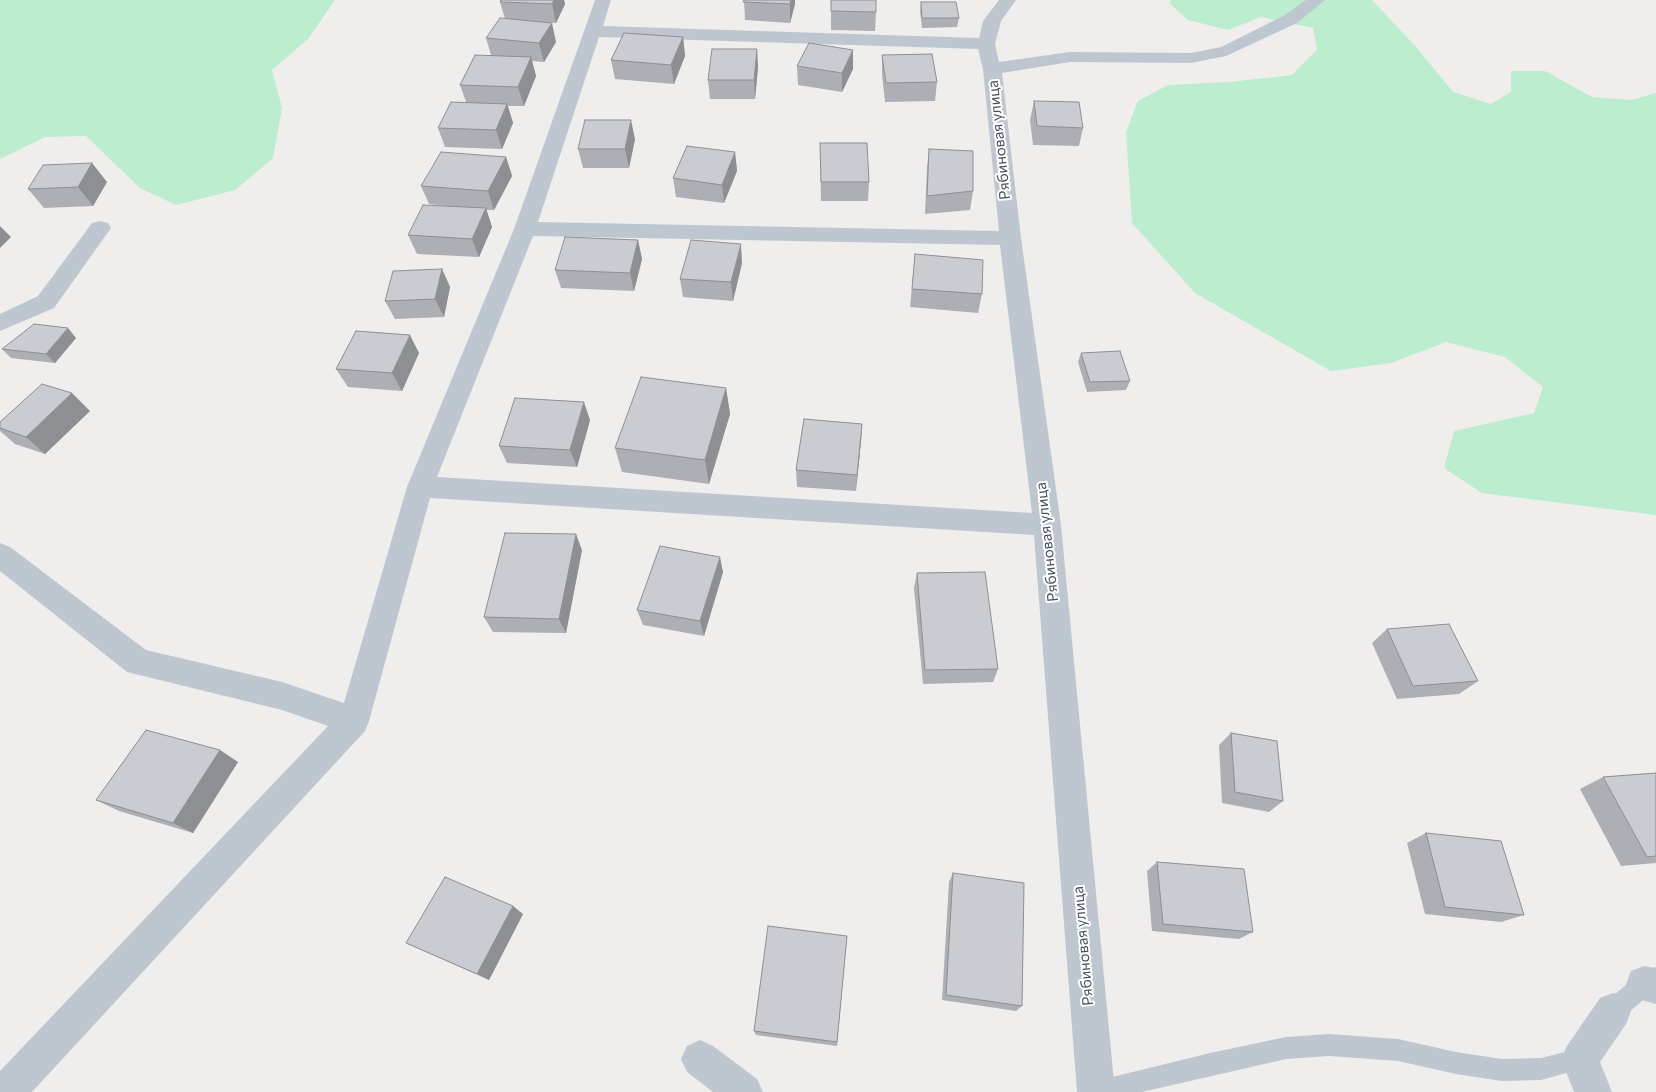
<!DOCTYPE html>
<meta charset="utf-8">
<style>
body{margin:0}
canvas{display:block;background:#f0eded}
</style>
<canvas width="1656" height="1092"></canvas>
<script>
const c = document.querySelector('canvas').getContext('2d');
c.lineJoin = 'round';
function fill(path, color) { c.fillStyle = color; c.fill(path, 'evenodd'); }
const poly = rows => new Path2D(rows.map(r => 'M' + r).join(''));
function stroke(path, color, width, dash) { c.strokeStyle = color; c.lineWidth = width; c.lineCap = dash ? 'butt' : 'round'; c.setLineDash(dash || []); c.stroke(path); }
function write(font, color, halo, rows, align = 'center') {
  c.font = font + ' Commissioner,sans-serif'; c.lineWidth = 4; c.setLineDash([]); c.textBaseline = 'middle'; c.strokeStyle = halo; c.fillStyle = color; for (const [text, x, y, turn = 0] of rows) {
    c.save(); c.translate(x, y); c.rotate((+turn || 0) * Math.PI / 180); c.textAlign = isNaN(turn) ? turn : align; if (halo) c.strokeText(text, 0, 0); c.fillText(text, 0, 0); c.restore();
  }
}
fill(poly([
 [0,0,335,0,308,39,272,70,282,108,273,158,235,190,176,205,140,188,86,136,45,137,0,159],
 [1171,0,1372,0,1417,48,1453,92,1491,104,1511,92,1511,71,1545,71,1592,97,1632,100,1656,93,1656,515,1482,493,1444,468,1454,431,1534,413,1543,387,1505,357,1446,342,1391,363,1331,371,1195,293,1132,223,1126,132,1138,101,1168,85,1229,82,1292,75,1317,50,1313,28,1261,17,1228,30,1188,20,1169,3]
]), '#bbedce');
fill(poly([
 [1656,967,1656,989,1621,1019,1613,1022,1605,1019,1602,1011,1605,1003,1636,976,1656,967],
 [1329,1034,1398,1039,1456,1052,1502,1059,1541,1058,1580,1048,1588,1051,1591,1059,1588,1067,1541,1080,1502,1081,1456,1074,1398,1061,1329,1056,1286,1059,1142,1092,1085,1092,1088,1084,1096,1081,1210,1053,1286,1037,1329,1034]
]), '#bec7cf');
fill(poly([
 [595,0,611,0,603,26,979,38,983,21,999,0,1016,0,1001,21,995,44,999,62,1070,52,1191,53,1221,47,1285,15,1306,0,1325,0,1297,23,1226,56,1191,63,1070,62,1002,73,1021,238,1061,525,1115,1092,1077,1092,1034,535,430,498,369,721,365,731,32,1092,0,1092,0,1071,328,726,282,710,127,672,0,571,0,543,10,547,146,650,282,682,344,703,407,487,514,229,595,0],
 [599,37,978,49,983,69,999,231,538,222,599,37],
 [533,236,1000,245,1032,513,437,477,533,236],
 [100,221,108,223,111,228,54,308,0,331,0,314,38,296,92,223,100,221],
 [1644,966,1656,968,1656,1004,1631,997,1626,984,1631,971,1644,966],
 [1613,993,1626,998,1631,1011,1626,1024,1600,1062,1612,1092,1574,1092,1561,1059,1567,1046,1600,998,1613,993],
 [700,1040,713,1046,757,1079,763,1092,713,1092,687,1072,681,1059,687,1046,700,1040]
]), '#bec7cf');
fill(poly([
 [501,0,564,0,565,4,556,23,541,22,556,42,544,62,532,61,536,76,524,106,508,106,513,123,502,149,445,147,438,128,466,102,460,85,491,55,486,38,505,19,500,2],
 [744,0,795,0,795,4,790,23,745,20],
 [921,2,959,18,957,27,922,28,920,11],
 [831,11,876,12,875,31,831,30],
 [683,37,685,56,674,84,615,79,611,60],
 [757,49,758,68,755,99,710,99,708,80],
 [853,50,853,69,842,92,798,85,797,66],
 [882,55,937,82,935,101,885,102,882,74],
 [1034,101,1083,128,1079,146,1033,145,1030,120],
 [635,139,629,168,583,168,578,149],
 [820,143,869,182,868,201,821,201],
 [929,149,973,191,970,210,925,214,927,168],
 [735,152,737,171,724,203,676,197,673,178],
 [506,157,512,176,494,210,486,210,492,227,479,257,417,254,408,235,447,206,429,204,421,186],
 [107,182,93,206,44,208,28,189],
 [638,240,642,259,634,291,561,288,555,270],
 [915,254,982,294,978,313,910,307],
 [742,263,733,301,683,297,680,279],
 [442,269,450,287,444,317,395,319,385,301],
 [76,338,55,363,11,358,2,349],
 [419,353,402,391,348,387,336,369],
 [1081,353,1130,381,1126,390,1087,392,1078,362],
 [726,388,730,414,709,484,622,472,615,448],
 [90,411,45,454,15,444,0,431,0,422],
 [590,420,577,467,507,463,499,446],
 [862,424,861,441,856,491,797,487,796,470],
 [582,550,566,633,493,632,484,617],
 [723,572,704,636,643,625,637,610],
 [917,573,998,669,993,682,923,684,914,588],
 [1387,629,1478,681,1459,694,1397,699,1372,643],
 [1231,733,1283,801,1269,812,1222,803,1219,745],
 [238,762,193,833,119,811,96,800],
 [1656,773,1656,863,1621,866,1580,789,1603,777],
 [1426,833,1524,915,1501,922,1425,914,1407,843],
 [1157,862,1253,932,1239,939,1152,931,1147,871],
 [953,873,1022,1006,1016,1011,942,1000,949,882],
 [523,914,489,980,406,943],
 [847,936,837,1046,756,1035,754,1031]
]), '#aeafb5');
fill(poly([
 [554,0,564,0,565,4,556,23,552,4],
 [791,0,795,0,795,4,790,23,790,4],
 [552,23,556,42,544,62,539,43],
 [683,37,685,56,674,84,671,65],
 [757,49,758,68,755,99,754,80],
 [853,50,853,69,842,92,842,73],
 [531,57,536,76,524,106,518,87],
 [507,104,513,123,502,149,496,130],
 [631,120,635,139,629,168,625,149],
 [735,152,737,171,724,203,722,185],
 [506,157,512,176,494,210,488,191],
 [92,163,107,182,93,206,78,187],
 [486,208,492,227,479,257,472,239],
 [0,226,11,237,0,248],
 [638,240,642,259,634,291,630,273],
 [741,244,742,263,733,301,731,282],
 [442,269,450,287,444,317,435,299],
 [68,328,76,338,55,363,46,354],
 [410,335,419,353,402,391,392,373],
 [726,388,730,414,709,484,705,460],
 [72,393,90,411,45,454,26,437],
 [584,402,590,420,577,467,570,450],
 [862,424,861,441,856,491,857,475],
 [576,534,582,550,566,633,559,619],
 [720,557,723,572,704,636,700,621],
 [220,750,238,762,193,833,173,823],
 [513,906,523,914,489,980,477,974]
]), '#8d8f93');
const building = poly([
 [501,0,554,0,552,4,500,2,501,0],
 [744,0,791,0,790,4,743,2,744,0],
 [831,0,876,0,876,12,831,11,831,0],
 [921,2,956,2,959,18,922,18,921,2],
 [500,18,552,23,539,43,486,38,500,18],
 [624,33,683,37,671,65,611,60,624,33],
 [809,43,853,50,842,73,797,66,809,43],
 [712,49,757,49,754,80,708,80,712,49],
 [932,54,937,82,886,83,882,55,932,54],
 [475,55,531,57,518,87,460,85,475,55],
 [1034,101,1079,102,1083,128,1037,126,1034,101],
 [451,102,507,104,496,130,438,128,451,102],
 [585,120,631,120,625,149,578,149,585,120],
 [820,143,867,143,869,182,821,182,820,143],
 [687,146,735,152,722,185,673,178,687,146],
 [929,149,973,151,973,191,927,196,929,149],
 [441,152,506,157,488,191,421,186,441,152],
 [92,163,78,187,28,189,43,165,92,163],
 [423,205,486,208,472,239,408,235,423,205],
 [565,237,638,240,630,273,555,270,565,237],
 [691,240,741,244,731,282,680,279,691,240],
 [915,254,983,260,982,294,912,289,915,254],
 [442,269,435,299,385,301,393,271,442,269],
 [34,324,68,328,46,354,2,349,34,324],
 [356,331,410,335,392,373,336,369,356,331],
 [1120,351,1130,381,1090,382,1081,353,1120,351],
 [641,377,726,388,705,460,615,448,641,377],
 [42,384,72,393,26,437,0,428,0,422,42,384],
 [515,398,584,402,570,450,499,446,515,398],
 [804,419,862,424,857,475,796,470,804,419],
 [505,533,576,534,559,619,484,617,505,533],
 [660,546,720,557,700,621,637,610,660,546],
 [985,572,998,669,925,670,917,573,985,572],
 [1449,624,1478,681,1413,686,1387,629,1449,624],
 [146,730,220,750,173,823,96,800,146,730],
 [1231,733,1277,741,1283,801,1235,792,1231,733],
 [1656,773,1656,856,1647,857,1603,777,1656,773],
 [1426,833,1501,841,1524,915,1445,907,1426,833],
 [1157,862,1244,869,1253,932,1163,924,1157,862],
 [953,873,1024,883,1022,1006,946,995,953,873],
 [445,877,513,906,477,974,406,943,445,877],
 [768,926,847,936,837,1042,754,1031,768,926]
]);
fill(building, '#caccd2');
stroke(building, '#8d8f93', 1);
write('15px', '#46505a', '#fff', [
 ["Рябиновая улица",999,140,-96],
 ["Рябиновая улица",1047,542,-96],
 ["Рябиновая улица",1083,946,-95]
]);
</script>
